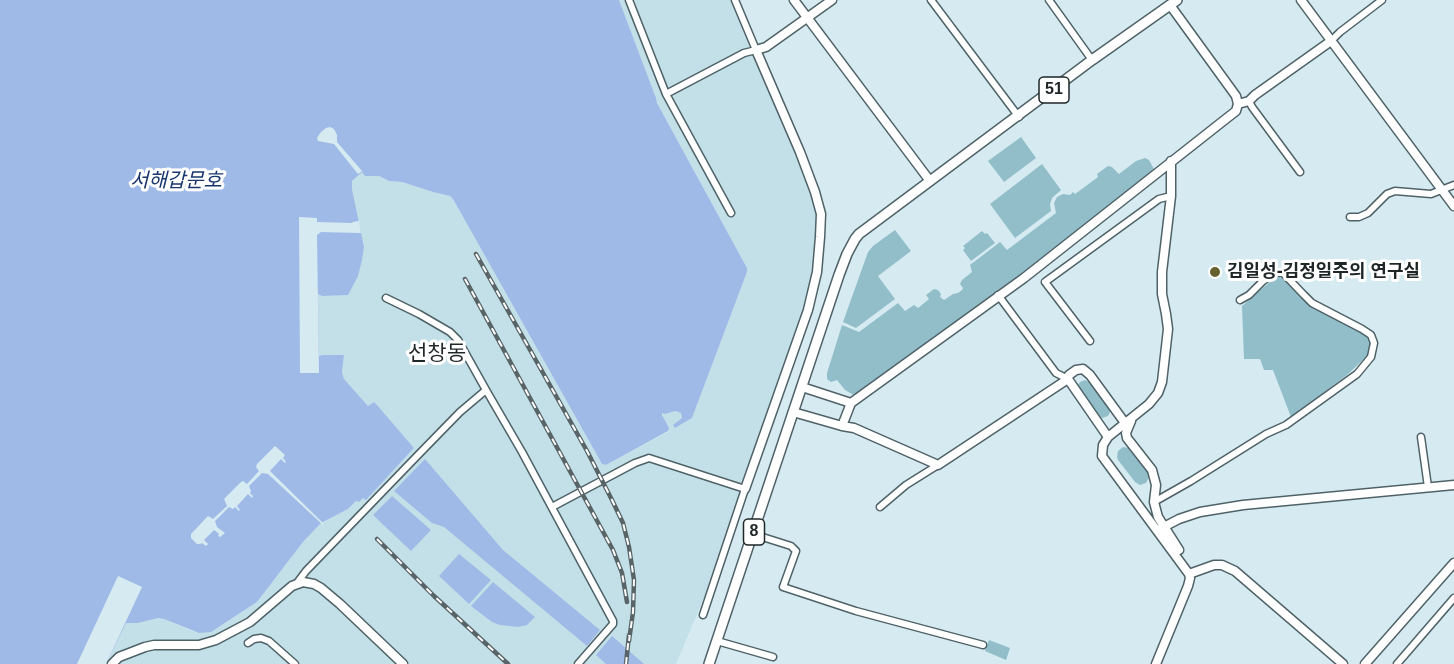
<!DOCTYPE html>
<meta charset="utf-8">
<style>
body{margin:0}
canvas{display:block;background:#d6ebf1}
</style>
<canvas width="1454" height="664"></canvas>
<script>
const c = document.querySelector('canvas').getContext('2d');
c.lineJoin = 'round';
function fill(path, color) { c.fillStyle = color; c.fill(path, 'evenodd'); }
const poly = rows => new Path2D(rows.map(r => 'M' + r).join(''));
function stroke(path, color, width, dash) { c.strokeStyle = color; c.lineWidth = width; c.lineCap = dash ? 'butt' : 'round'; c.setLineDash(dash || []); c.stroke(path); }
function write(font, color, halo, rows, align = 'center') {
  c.font = font + ' Arial,"Noto Sans KR",sans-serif'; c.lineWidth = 6; c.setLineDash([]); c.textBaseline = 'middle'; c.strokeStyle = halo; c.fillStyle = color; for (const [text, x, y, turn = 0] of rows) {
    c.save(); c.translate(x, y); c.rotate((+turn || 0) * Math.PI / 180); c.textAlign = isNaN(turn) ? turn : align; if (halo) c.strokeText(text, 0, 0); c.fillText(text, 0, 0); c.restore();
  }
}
fill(poly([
 [619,0,739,0,823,212,821,269,752,484,676,664,106,664,125,623,138,623,158,618,164,619,192,631,199,633,211,631,219,627,257,602,303,542,321,523,348,509,356,501,364,497,366,500,414,448,377,405,368,406,344,379,342,372,344,356,319,357,318,294,363,247,352,189,352,181,362,171,370,176,379,176,389,181,402,182,433,192,450,196,453,199,602,464,606,465,668,432,662,413,675,411,681,413,682,418,675,428,692,418,747,272,747,268,657,103,656,98]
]), '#c3e0e9');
fill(poly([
 [1021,137,1036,158,1004,182,988,161],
 [1145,158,1149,160,1155,171,1022,275,857,397,845,390,837,380,831,382,827,379,827,373,842,325,859,332,898,303,905,311,914,305,918,308,929,299,926,295,934,289,938,290,941,294,940,297,944,300,953,294,958,293,962,290,963,288,960,284,962,280,972,272,970,265,1000,242,1007,250,1056,213,1054,203,1057,197,1063,194,1070,195,1073,192,1075,194,1098,177,1097,174,1108,166,1112,167,1119,174,1136,161],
 [1042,164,1061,190,1052,198,1050,204,1051,211,1015,238,990,204],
 [895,230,911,251,878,276,895,299,856,328,843,322,868,252,873,246],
 [982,231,985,234,987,233,995,243,971,261,963,250,965,248,963,246],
 [1277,276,1287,281,1307,303,1340,321,1358,329,1369,338,1371,343,1371,348,1368,355,1347,375,1291,417,1273,370,1264,370,1260,359,1244,359,1242,306],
 [1085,380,1090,383,1109,408,1110,412,1108,416,1102,418,1098,415,1079,390,1078,385,1080,382],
 [1123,447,1129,448,1132,450,1148,473,1149,477,1146,483,1140,485,1135,482,1118,460,1117,457,1118,451],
 [989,640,1010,648,1006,660,985,651]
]), '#92beca');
fill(poly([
 [0,0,619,0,656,98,657,103,747,268,747,272,692,418,675,428,673,425,682,418,681,413,675,411,665,414,662,413,662,415,669,428,668,431,606,465,602,464,453,199,450,196,433,192,402,182,389,181,379,176,365,176,362,172,352,181,352,189,364,247,362,260,358,276,348,295,322,296,318,294,319,356,323,355,344,355,342,372,344,379,368,406,374,402,377,405,414,448,366,500,363,498,359,502,356,501,348,509,321,523,303,542,257,602,211,632,199,633,164,619,158,618,138,623,126,623,106,664,0,664],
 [425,459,503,550,600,630,587,646,444,527,432,523,394,491],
 [392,496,431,530,411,551,373,515],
 [459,554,491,580,469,604,439,576],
 [493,582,535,617,527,625,518,627,500,625,492,622,471,606],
 [612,636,644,664,606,664,596,655]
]), '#a0bae8');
fill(poly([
 [330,127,334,129,337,135,337,142,362,171,358,174,334,144,318,141,317,138,321,132,326,128],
 [299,217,317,218,317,222,352,223,353,222,359,221,361,233,321,232,317,235,319,373,300,373],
 [275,446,285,455,283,458,286,462,285,463,281,459,270,471,324,524,323,525,268,474,262,473,249,486,251,491,250,493,253,496,252,498,248,494,237,506,240,510,239,511,235,507,233,509,229,507,215,521,217,527,225,533,220,537,218,536,219,534,214,530,204,540,208,544,206,546,202,543,200,544,197,544,191,538,191,534,208,516,213,519,227,506,224,499,241,482,243,481,247,484,259,471,256,467,257,464],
 [118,576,142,587,106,664,77,664]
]), '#d6ebf1');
const street = poly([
 [629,0,666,94,731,213],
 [931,0,1019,117],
 [1049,0,1092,60],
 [1331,41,1340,32,1382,0],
 [666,94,744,53,756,50,735,0],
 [1249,101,1252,107,1300,172],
 [1350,217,1359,217,1368,213,1387,194,1395,191,1431,194,1454,185],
 [998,295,1056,373,1068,379],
 [1090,341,1045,282,1159,199,1171,196],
 [486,390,522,452,613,621,613,624,578,664],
 [1421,437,1428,487],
 [1154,502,1191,481,1266,434,1286,425,1357,374,1371,357,1374,343,1371,335,1362,329,1312,303,1304,295,1283,273,1275,272,1263,281,1249,295,1240,300],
 [552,507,635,463,649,458,745,489,703,615],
 [880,507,906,485,938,465],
 [753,534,791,546,796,551,783,587,856,611,983,645],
 [297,583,306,571,419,454,460,412,486,390,458,340,450,332,419,314,386,298],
 [717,641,773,657],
 [248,643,254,639,261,638,269,641,295,664],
 [1397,664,1454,598]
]);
const secondary = poly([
 [794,0,930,181],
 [1301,0,1454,206],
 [1170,5,1236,96,1238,104],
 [1171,161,1171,196,1162,272,1162,294,1166,314,1168,329,1162,382,1158,393,1149,404,1108,437,1103,445,1102,456,1189,574,1214,565,1222,565,1235,571,1343,664],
 [1068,379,1108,437],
 [851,403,1024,278,1227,118,1236,111,1238,104,1249,101,1255,95,1331,41],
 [793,412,842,426,851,403,802,387],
 [1131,421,1126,433,1127,438,1152,470,1156,485,1154,502,1158,517,1179,550],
 [842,426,854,428,938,465,1068,379,1069,375,1076,370,1083,369,1090,375,1125,423],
 [745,489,808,310,817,272,820,237,821,214,815,192,800,152,756,50,766,47,832,0],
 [1158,530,1179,519,1200,512,1243,505,1454,485],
 [112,664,119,657,145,647,154,645,199,645,216,640,250,622,292,586,303,582,314,584,321,588,340,604,403,664],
 [1156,664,1188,586,1190,578,1189,574],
 [1365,664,1454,563]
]);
const primary = poly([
 [709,664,839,275,847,254,855,239,859,234,1092,60,1177,0]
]);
stroke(street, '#4f6267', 9);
stroke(secondary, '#4f6267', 11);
stroke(primary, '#4f6267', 12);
stroke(street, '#fff', 6);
stroke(secondary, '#fff', 8);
stroke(primary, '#fff', 9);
const rail = poly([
 [476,254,587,451,612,500,623,523,629,547,634,580,633,612,629,641],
 [465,279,613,550,622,573,627,602],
 [377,539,434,596,508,664],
 [626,664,629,635]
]);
stroke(rail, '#586467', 4.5);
stroke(rail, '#fff', 2, [7]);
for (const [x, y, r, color] of [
 [1215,272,6,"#66612d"]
]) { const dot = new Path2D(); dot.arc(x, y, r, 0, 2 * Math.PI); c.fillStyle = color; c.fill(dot); stroke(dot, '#fff', 2); }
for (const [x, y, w] of [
 [1054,90,30],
 [754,532,21]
]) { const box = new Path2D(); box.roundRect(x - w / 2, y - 13, w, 26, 4.5); c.fillStyle = '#fff'; c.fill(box); stroke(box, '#1e2628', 1.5); }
write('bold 16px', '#1e2628', null, [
 ["51",1054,90],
 ["8",754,532]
]);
write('bold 18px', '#1e2628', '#fff', [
 ["김일성-김정일주의 연구실",1227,272]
], 'left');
write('italic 20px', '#19376e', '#fff', [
 ["서해갑문호",176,181]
]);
write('21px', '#1e2628', '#fff', [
 ["선창동",437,354]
]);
</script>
